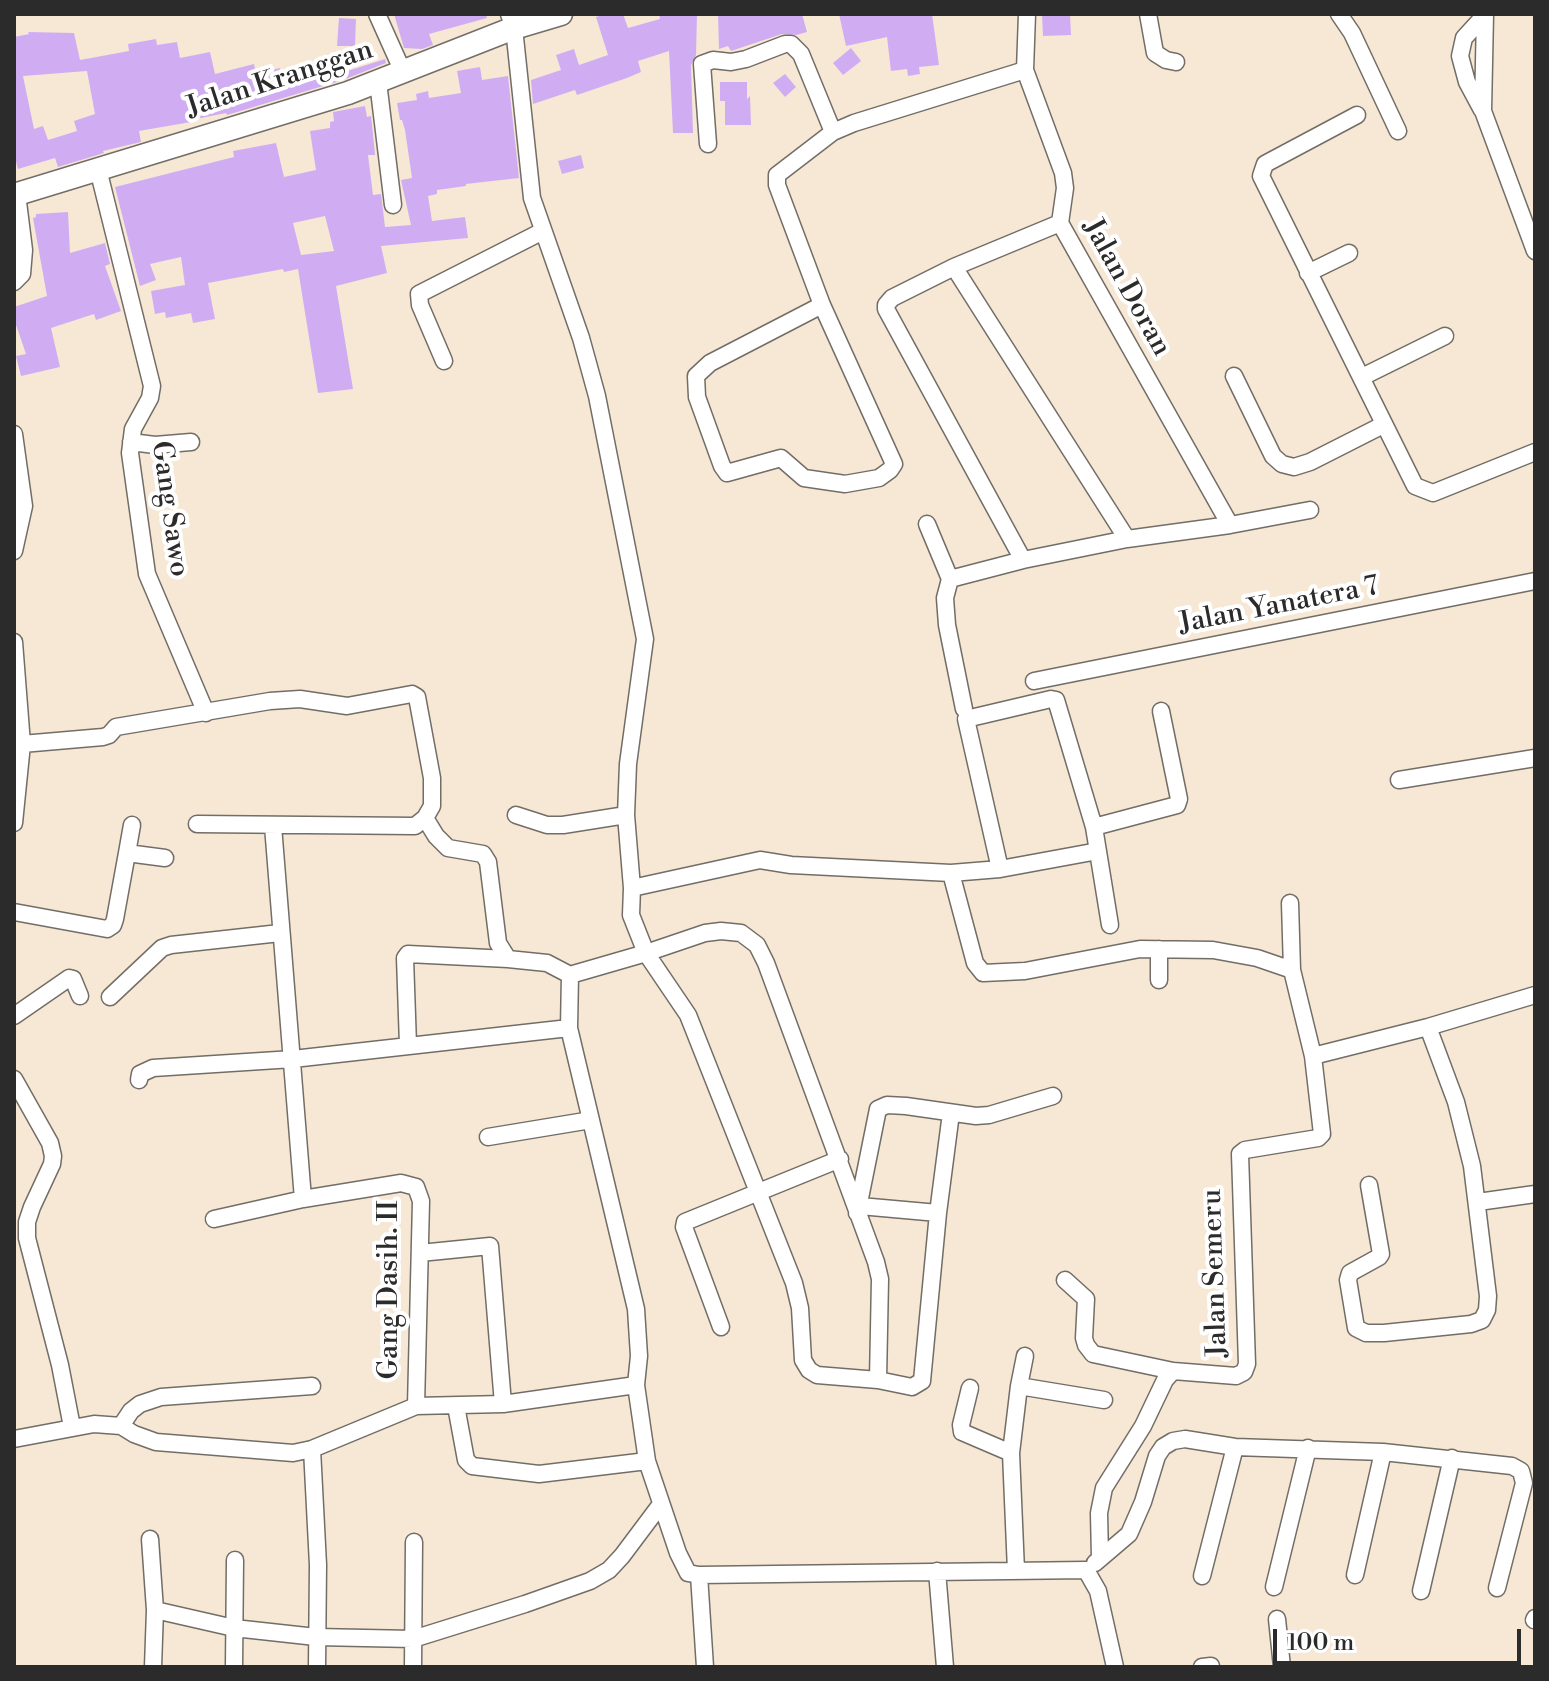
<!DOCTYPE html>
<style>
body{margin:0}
#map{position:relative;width:1549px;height:1681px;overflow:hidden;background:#f6e8d4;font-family:"Libre Bodoni",serif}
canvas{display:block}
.frame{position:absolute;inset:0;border:16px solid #2b2b2b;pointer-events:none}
.scale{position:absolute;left:1273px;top:1629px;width:248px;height:36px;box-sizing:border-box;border:4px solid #2b2b2b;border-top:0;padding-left:10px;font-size:24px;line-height:28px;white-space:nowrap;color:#2b2b2b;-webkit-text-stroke:6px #fff;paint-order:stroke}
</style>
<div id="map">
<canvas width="1549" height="1681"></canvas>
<div class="frame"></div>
<div class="scale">100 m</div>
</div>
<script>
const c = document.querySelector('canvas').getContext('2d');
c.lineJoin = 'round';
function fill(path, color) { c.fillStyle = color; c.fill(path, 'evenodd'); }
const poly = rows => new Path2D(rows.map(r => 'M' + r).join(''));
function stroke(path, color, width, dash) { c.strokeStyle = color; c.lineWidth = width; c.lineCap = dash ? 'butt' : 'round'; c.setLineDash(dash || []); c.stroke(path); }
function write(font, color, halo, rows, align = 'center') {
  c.font = font + ' "Libre Bodoni",serif'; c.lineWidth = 8; c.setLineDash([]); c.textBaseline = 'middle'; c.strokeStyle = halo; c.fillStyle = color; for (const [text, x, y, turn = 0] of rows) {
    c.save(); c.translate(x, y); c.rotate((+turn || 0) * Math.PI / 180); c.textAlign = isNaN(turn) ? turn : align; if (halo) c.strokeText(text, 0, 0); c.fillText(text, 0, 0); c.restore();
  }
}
fill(poly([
 [394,14,486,14,487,18,429,34,433,45,422,49,404,48],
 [605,14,623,14,628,28,660,19,659,14,697,14,696,55,691,65,693,133,673,133,669,51,638,61,641,72,627,78,577,95,575,90,533,104,531,80,561,70,556,55,574,49,579,65,608,55,596,17],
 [718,14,802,14,807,32,796,35,782,34,731,51,728,46,719,49],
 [839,14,932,14,939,65,919,67,920,74,908,76,907,69,891,71,887,37,846,46],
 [1042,14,1070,14,1071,35,1043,36],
 [339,18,356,19,355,46,337,46],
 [28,32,74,33,80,60,129,51,128,44,156,39,157,45,177,42,180,58,210,52,215,74,254,64,256,74,280,68,282,73,308,66,310,72,332,66,335,75,385,59,386,63,343,80,227,115,226,113,191,120,191,122,139,131,141,142,103,151,104,153,58,167,55,158,18,169,14,154,14,37,29,34],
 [87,71,95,114,74,121,77,131,48,140,43,126,34,129,23,76],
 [851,48,861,61,843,75,833,63],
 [480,67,482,80,508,76,519,178,466,184,466,186,437,190,437,194,428,196,432,221,465,217,468,238,381,246,387,273,336,286,353,389,318,393,298,269,284,272,283,269,208,283,215,319,193,323,191,313,166,318,165,312,155,314,151,291,185,285,181,257,150,264,156,280,140,286,115,187,234,157,233,151,276,143,284,177,316,170,310,131,330,128,330,122,334,121,333,112,365,106,367,117,371,116,373,134,375,155,368,155,373,195,381,194,385,227,411,225,401,180,412,178,405,130,402,120,400,120,397,103,417,100,416,94,428,91,429,98,461,93,457,71],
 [325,216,334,251,301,255,293,223],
 [785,74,796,87,785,97,773,83],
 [720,82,747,82,747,99,750,96,751,125,725,125,725,101,720,101],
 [581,155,584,168,562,174,558,161],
 [68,212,70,253,105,243,110,264,105,266,121,311,96,320,94,314,51,328,60,367,21,376,16,356,26,354,14,319,14,307,47,296,33,218,36,217,36,214]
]), '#d0adf3');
const minor = poly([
 [377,14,403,72],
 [509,14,514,28,532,198,581,338,597,396,645,639,628,764,626,815,632,888,631,915,646,953,570,975,569,1028,636,1309,639,1356,636,1385,647,1461,678,1553,688,1573,699,1575,1086,1570,1098,1591,1115,1667],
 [1027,14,1025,70,1063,173,1065,188,1060,223,1230,525],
 [1148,14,1155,53,1166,60,1176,62],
 [1339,14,1352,33,1398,131],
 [1485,14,1483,111,1535,251],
 [378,82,393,205],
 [1482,110,1467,82,1460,56,1464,38,1485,15],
 [1357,115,1265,164,1261,176,1415,486,1433,493,1535,452],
 [708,144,702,64,713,60,731,62,746,59,785,44,791,44,801,54,833,132],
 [98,169,152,386,150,398,133,429,130,453,147,574,206,713],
 [954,267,1127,539],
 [1308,273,1349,253],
 [14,282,22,274,24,250,17,194],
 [822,305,710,363,696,376,697,397,722,466,727,473,781,458,804,478,845,484,879,478,890,470,894,464,822,305,777,185,777,175,833,132,854,123,1025,70],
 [444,361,420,305,419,294,543,231],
 [1234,376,1273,456,1282,464,1294,467,1310,462,1383,425],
 [1362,377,1445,336],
 [14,434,24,506,14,551],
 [131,442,155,445,191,442],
 [927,524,950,579],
 [1023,560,886,309,886,305,892,298,954,267,1060,223],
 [14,642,22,744,14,823],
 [1034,681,1535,581],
 [964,709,947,625,945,598,950,579,1023,560,1127,539,1230,525,1310,510],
 [22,744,103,737,109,735,116,727,270,701,300,699,347,706,412,694,417,697,432,778,432,806,425,818,415,826,197,824],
 [1399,780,1535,758],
 [516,815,547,825,563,825,626,815],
 [425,818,436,836,448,848,483,854,488,862,498,943,508,959,547,963,570,975],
 [273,826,303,1199],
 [1094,827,1177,805,1179,799,1161,711],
 [127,853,132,825],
 [1000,869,966,719,1051,699,1056,700,1094,827,1110,925],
 [951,873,975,963,983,973,1025,971,1140,949,1213,950,1257,958,1292,970,1313,1056,1428,1027,1535,995],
 [632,888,760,860,791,865,951,873,1000,869,1098,851],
 [1290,903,1292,970],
 [14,912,107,929,113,925,115,919,127,853,165,858],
 [1159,980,1159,949],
 [110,997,162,948,171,945,280,933],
 [14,1016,69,978,73,979,80,996],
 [408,1045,405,958,408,954,508,959],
 [14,1079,50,1143,53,1156,52,1164,32,1207,27,1222,27,1238,60,1365,72,1427],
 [139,1080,140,1074,153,1068,293,1059,569,1028],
 [488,1137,591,1120],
 [1369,1185,1381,1254,1379,1257,1350,1273,1348,1280,1356,1328,1366,1333,1384,1333,1471,1324,1482,1320,1487,1310,1488,1296,1472,1166,1456,1102,1428,1027],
 [1478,1202,1535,1194],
 [860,1206,938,1213],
 [857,1213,878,1109,887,1105,906,1106,976,1116,989,1115,1053,1096],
 [214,1219,303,1199,401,1183,416,1187,421,1201,416,1406],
 [420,1253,490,1246,503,1404],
 [1065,1280,1086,1299,1084,1338,1086,1345,1093,1354,1173,1371],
 [721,1327,684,1227,685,1222,840,1159],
 [878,1380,880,1279,876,1262,766,963,757,945,741,933,721,931,705,933,646,953,688,1015,794,1283,800,1308,803,1360,809,1370,817,1375,878,1380,912,1387,922,1381,938,1213,951,1113],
 [1019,1386,1104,1400],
 [970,1388,961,1425,962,1432,1011,1453],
 [456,1406,466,1460,472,1466,539,1474,647,1461],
 [121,1426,131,1411,140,1404,161,1397,312,1386],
 [14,1439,94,1424,121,1426,134,1434,156,1442,293,1453,312,1449,416,1406,503,1404,636,1385],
 [312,1449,318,1565,317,1667],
 [150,1539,155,1610,153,1667],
 [1100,1558,1099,1513,1104,1488,1143,1426,1165,1380,1173,1371,1236,1376,1244,1372,1247,1364,1240,1154,1245,1150,1318,1138,1322,1134,1313,1056],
 [1095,1563,1129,1534,1143,1502,1157,1456,1163,1447,1173,1441,1185,1439,1235,1447,1383,1452,1512,1466,1521,1471,1524,1483,1497,1588],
 [937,1571,945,1667],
 [1016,1571,1011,1453,1019,1386,1025,1356],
 [699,1575,705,1667],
 [1355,1575,1383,1452],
 [1202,1576,1235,1447],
 [1274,1587,1308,1448],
 [1421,1591,1452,1458],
 [155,1610,234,1628,316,1637,413,1639,525,1604,590,1581,609,1570,622,1556,661,1504],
 [1277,1619,1282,1667],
 [1534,1620,1535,1618],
 [234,1667,235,1560],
 [413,1667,414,1542],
 [1202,1667,1211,1666]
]);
const major = poly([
 [14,195,348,93,514,28,561,14]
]);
stroke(minor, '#726d66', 19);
stroke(major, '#726d66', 25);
stroke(minor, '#fff', 16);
stroke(major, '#fff', 22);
write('28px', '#2b2b2b', '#fff', [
 ["Jalan Kranggan",280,80,-18],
 ["Jalan Doran",1126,288,61],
 ["Gang Sawo",169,509,82],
 ["Jalan Yanatera 7",1279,606,-11],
 ["Jalan Semeru",1216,1273,-92],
 ["Gang Dasih. II",390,1290,-90]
]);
</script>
